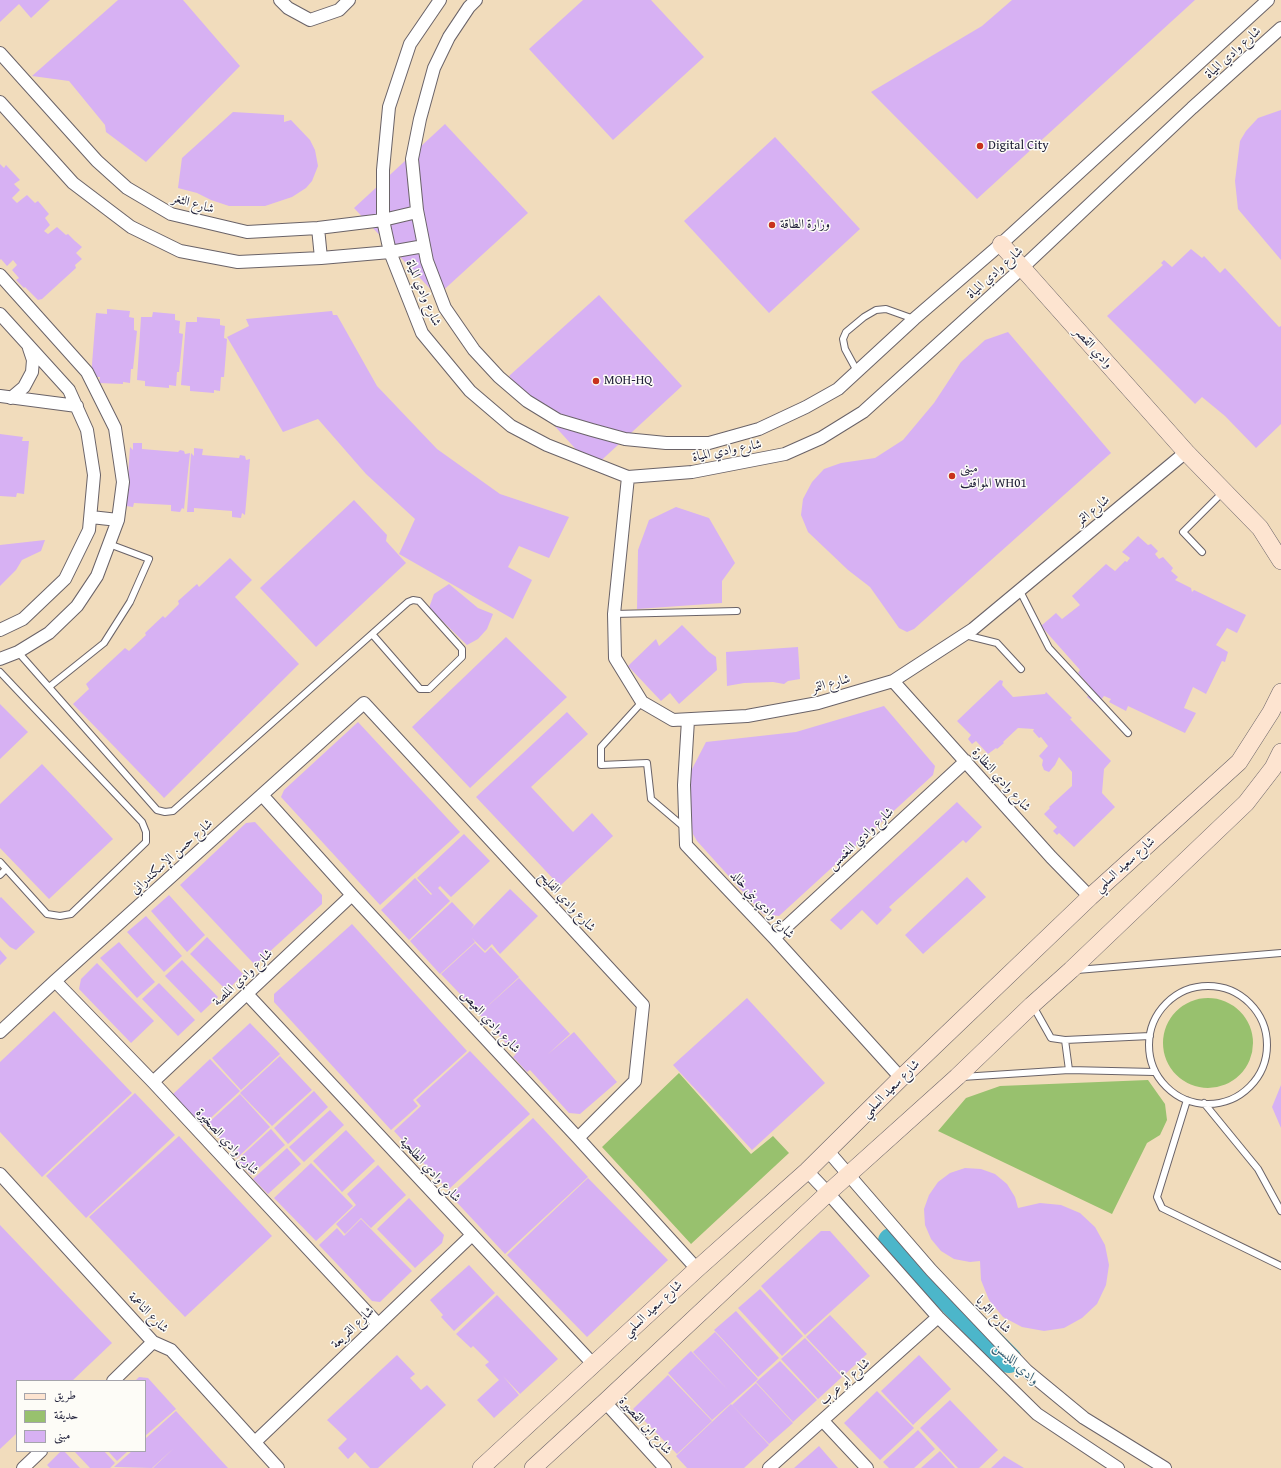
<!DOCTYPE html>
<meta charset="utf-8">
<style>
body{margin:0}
#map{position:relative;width:1281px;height:1468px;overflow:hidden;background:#f1dcbc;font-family:"Gentium Book Plus",Amiri,serif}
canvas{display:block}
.legend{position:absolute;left:16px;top:1380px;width:130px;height:72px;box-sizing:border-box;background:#fdfcf7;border:1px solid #a5a5ac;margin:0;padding:5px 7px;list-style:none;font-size:12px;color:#22223b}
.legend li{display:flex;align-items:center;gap:8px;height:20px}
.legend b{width:20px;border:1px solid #a5a5ac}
</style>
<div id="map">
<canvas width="1281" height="1468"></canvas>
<ul class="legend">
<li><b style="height:5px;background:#fde4d0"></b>طريق</li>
<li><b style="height:11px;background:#98c16e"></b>حديقة</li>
<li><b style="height:11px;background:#d7b1f3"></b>مبنى</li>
</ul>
</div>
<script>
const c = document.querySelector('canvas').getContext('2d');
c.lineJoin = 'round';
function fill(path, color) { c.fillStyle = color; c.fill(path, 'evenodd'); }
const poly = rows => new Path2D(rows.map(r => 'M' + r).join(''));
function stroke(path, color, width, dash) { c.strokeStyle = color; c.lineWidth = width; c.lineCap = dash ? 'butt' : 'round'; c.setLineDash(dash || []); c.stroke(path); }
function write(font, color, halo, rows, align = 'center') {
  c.font = font + ' "Gentium Book Plus",Amiri,serif'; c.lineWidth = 3; c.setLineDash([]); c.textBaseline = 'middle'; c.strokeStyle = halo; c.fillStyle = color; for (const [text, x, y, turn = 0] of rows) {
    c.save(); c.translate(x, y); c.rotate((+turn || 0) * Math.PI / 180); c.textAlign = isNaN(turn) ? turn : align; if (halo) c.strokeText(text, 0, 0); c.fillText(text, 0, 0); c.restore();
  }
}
fill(poly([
 '1163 1043a45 45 0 1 1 90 0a45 45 0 1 1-90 0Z',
 [679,1073,751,1154,773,1136,789,1153,691,1244,602,1147],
 [1148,1080,1165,1104,1167,1120,1160,1135,1147,1143,1112,1214,938,1131,966,1098,1000,1086]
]), '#98c16e');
stroke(poly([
 [891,1241,1009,1360]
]), '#4cb6ca', 26);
fill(poly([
 [0,0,50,0,31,18,19,4,0,22],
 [118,0,183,0,240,66,146,162,106,132,105,125,69,81,32,76],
 [583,0,651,0,704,57,613,140,529,49],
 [1012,0,1195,0,977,199,871,92,982,26],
 [1281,110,1281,260,1238,209,1235,181,1240,141,1246,131,1258,118],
 [233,112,284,115,284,122,291,120,310,140,315,150,318,166,312,181,306,188,292,197,265,206,229,206,211,200,197,193,178,188,182,158],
 [445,124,528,213,437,296,354,208],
 [775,137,860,229,769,313,684,221],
 [0,164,4,168,6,165,20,180,14,184,20,190,12,198,17,203,27,195,35,203,38,201,49,214,45,218,50,225,44,231,48,234,57,227,66,235,68,234,75,241,82,247,76,253,82,259,75,265,76,268,42,299,38,300,25,287,24,288,16,280,19,278,12,270,17,265,13,260,7,266,1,259,0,260],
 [1191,249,1202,258,1204,256,1220,273,1225,268,1279,327,1281,326,1281,424,1256,448,1225,416,1202,397,1195,404,1107,316,1163,265,1161,263,1164,260,1172,267],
 [599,295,682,386,593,468,509,376],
 [107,309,130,311,129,317,134,318,134,330,137,331,133,369,131,369,130,383,123,382,123,384,99,383,100,377,91,377,96,313,107,314],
 [332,311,333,315,337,315,377,386,437,449,500,494,569,517,549,558,519,546,508,567,532,580,513,619,399,554,415,519,366,474,318,419,283,432,227,337,249,326,246,319],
 [153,312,175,314,175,320,180,321,179,333,183,334,179,372,177,372,176,386,169,385,169,388,145,386,145,381,137,380,141,317,152,317],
 [197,317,220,319,220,325,225,326,224,338,227,339,224,377,221,377,220,391,214,390,214,393,190,391,190,386,181,385,186,322,197,322],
 [1008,332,1111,453,914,629,907,632,899,628,870,587,848,570,808,532,801,515,803,499,812,482,824,469,841,463,875,458,903,440,934,403,961,362,985,340],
 [0,434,23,437,22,441,29,441,24,494,17,493,16,497,0,496],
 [133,443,142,443,142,449,178,452,180,450,184,451,185,454,190,453,184,509,182,508,180,512,171,511,171,505,134,503,133,507,126,506,130,447,133,450],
 [194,448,203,449,202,455,239,458,240,455,245,456,246,460,250,459,245,515,242,513,241,518,232,517,232,511,194,508,194,512,187,512,191,453,194,456],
 [354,500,387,535,386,541,406,563,316,647,260,588],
 [676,507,709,518,735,563,722,581,722,603,637,609,638,550,649,520],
 [1138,536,1148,545,1151,544,1158,551,1155,554,1159,559,1163,557,1173,568,1171,571,1178,577,1175,580,1191,588,1192,592,1194,590,1246,615,1237,633,1227,628,1216,645,1228,652,1225,662,1222,661,1206,694,1193,687,1184,708,1196,713,1185,733,1128,706,1126,711,1109,702,1111,699,1104,696,1097,705,1087,697,1092,691,1087,687,1089,685,1078,673,1080,670,1041,626,1056,613,1062,619,1080,605,1072,596,1106,564,1115,571,1125,561,1127,562,1130,558,1122,552],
 [45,540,41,551,22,560,16,570,0,586,0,545],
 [230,558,252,580,235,597,299,664,164,798,73,704,89,689,86,684,125,648,129,651,146,635,145,633,163,616,165,618,179,604,178,601,197,584,199,587],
 [449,584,478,608,493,614,487,629,478,639,467,645,429,608,434,594],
 [682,625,709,652,716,657,717,670,679,704,670,693,661,701,628,666,656,639,659,646],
 [506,637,567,697,470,788,412,727],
 [798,647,800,679,788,681,784,684,773,682,744,683,727,686,726,652],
 [1000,680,1003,681,1002,685,1013,697,1045,694,1046,692,1072,718,1070,719,1111,761,1104,769,1102,793,1115,807,1074,847,1059,833,1057,835,1053,831,1057,827,1044,814,1050,808,1049,807,1072,786,1072,772,1059,757,1055,765,1049,772,1044,770,1042,765,1043,760,1039,756,1048,746,1041,737,1039,738,1033,731,1034,729,1018,728,1003,742,1004,743,997,749,996,748,988,754,976,741,972,744,968,739,971,735,957,721],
 [0,704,28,732,0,759],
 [884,706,935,766,933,775,779,916,763,914,697,841,693,834,691,821,691,771,706,742,796,732],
 [567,712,588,734,531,787,573,832,592,813,613,836,560,886,476,797],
 [358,722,460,832,380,905,281,797,284,790],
 [42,764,113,839,49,899,0,848,0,804],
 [957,802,982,827,966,843,963,840,889,907,892,910,877,925,862,910,841,930,830,920],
 [255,822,322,895,322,904,255,965,180,885,246,823],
 [464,834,490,861,451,897,440,886,438,888,450,901,409,940,381,910,415,878,431,895,432,894,417,878],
 [967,877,986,897,923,954,905,935],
 [510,889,538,916,500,954,492,944,485,951,472,938,475,942,440,974,410,941,452,902,474,925,470,930],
 [169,895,205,935,187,952,151,911],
 [1,897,35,932,16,950,10,947,0,937,0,898],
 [146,916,182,956,164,972,127,932],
 [352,924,467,1051,413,1100,418,1106,391,1130,274,1002,274,994],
 [207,937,243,974,227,991,190,954],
 [119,942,155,982,137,998,100,958],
 [475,943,485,953,491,947,519,977,479,1014,441,974],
 [0,950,7,958,0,965],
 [182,960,218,997,201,1013,165,976],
 [97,963,154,1021,131,1043,79,989,81,979],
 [519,978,570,1034,547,1055,574,1032,617,1082,580,1114,569,1113,530,1070,527,1072,513,1057,516,1054,479,1014],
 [159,983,195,1020,178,1036,142,999],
 [747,998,825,1083,752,1150,673,1065],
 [54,1011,132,1093,42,1177,0,1132,0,1062],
 [250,1023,280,1054,241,1090,212,1058],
 [470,1051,530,1114,448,1190,394,1131,421,1106,416,1100],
 [280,1056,312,1090,272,1126,240,1093],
 [210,1059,240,1091,202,1126,172,1095],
 [1281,1085,1281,1128,1272,1107],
 [314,1091,328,1107,288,1144,274,1128],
 [135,1093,175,1135,86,1218,46,1176],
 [240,1094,270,1127,237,1158,207,1124],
 [330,1110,344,1125,304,1162,289,1147],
 [533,1118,588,1177,505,1254,450,1195],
 [271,1129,285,1145,251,1175,237,1160],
 [346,1130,375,1161,342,1192,313,1161],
 [179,1136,272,1236,185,1317,89,1217],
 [287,1148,301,1164,268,1194,253,1179],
 [311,1163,353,1206,316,1241,274,1198],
 [378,1165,406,1195,371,1228,361,1218,345,1234,336,1224,356,1205,347,1194],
 [965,1168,981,1169,995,1174,1007,1184,1015,1197,1018,1208,1040,1203,1061,1205,1080,1213,1095,1227,1105,1245,1109,1265,1106,1285,1097,1304,1082,1318,1064,1328,1044,1331,1022,1327,1003,1317,989,1300,981,1280,980,1261,970,1262,954,1259,941,1251,931,1239,925,1225,924,1209,929,1195,938,1182,950,1173],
 [588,1178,668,1260,587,1337,507,1255],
 [409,1198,444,1235,442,1243,415,1268,377,1229],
 [361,1219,412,1271,380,1302,372,1301,319,1245,337,1228,344,1236],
 [0,1225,112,1343,72,1381,17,1381,17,1433,0,1449],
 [821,1231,830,1231,870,1276,805,1335,761,1286],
 [469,1265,495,1293,454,1331,441,1317,443,1315,430,1300],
 [760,1289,803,1336,782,1356,738,1308],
 [497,1295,558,1359,520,1394,503,1376,519,1395,494,1418,477,1400,499,1380,485,1365,489,1362,473,1346,471,1348,456,1334],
 [736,1311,779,1358,758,1377,714,1330],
 [830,1315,867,1354,843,1376,806,1337],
 [715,1332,758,1379,712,1420,668,1373,691,1351,729,1391,693,1352],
 [805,1338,842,1377,818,1399,781,1359],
 [397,1355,415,1374,410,1378,421,1390,427,1385,446,1405,378,1468,370,1468,355,1452,348,1459,338,1448,347,1439,327,1420],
 [919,1355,951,1389,913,1425,881,1391],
 [780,1361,817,1400,793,1422,756,1382],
 [668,1375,712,1421,677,1454,633,1409],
 [139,1377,148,1378,176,1409,145,1436,145,1381,135,1381],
 [756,1383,793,1423,769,1444,732,1405],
 [877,1391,914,1428,880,1460,844,1423],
 [950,1400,998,1450,979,1468,958,1468,920,1428],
 [731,1404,769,1445,744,1468,687,1468,676,1456],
 [176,1411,228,1468,153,1468,174,1448,152,1468,114,1467,132,1451,145,1451,145,1439],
 [918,1430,935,1449,914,1468,889,1468,883,1462],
 [819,1446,838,1468,794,1468],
 [61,1451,64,1451,80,1468,50,1468,47,1465],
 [74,1451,104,1451,115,1463,110,1468,90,1468],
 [108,1451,128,1451,117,1461],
 [940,1451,955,1468,921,1468],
 [1004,1456,1024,1468,991,1468]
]), '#d7b1f3');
const lane = poly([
 [857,371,845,349,843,339,846,332,864,317,876,310,886,309,914,319],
 [1202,552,1183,532,1223,492],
 [1020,591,1049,648,1128,733],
 [614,614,737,611],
 [965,635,997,643,1021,669],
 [18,652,157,810,165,812,173,811,372,634,408,602,413,600,419,601,462,649,462,657,429,689,420,689,372,634],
 [0,672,142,822,146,832,146,842,71,914,60,916,47,914,0,862],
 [49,687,104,643,130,602,149,559,109,544],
 [642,702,601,747,601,765,647,763,651,799,685,828],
 [0,875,6,869],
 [1077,970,1281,953],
 '1149 1045a59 59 0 1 1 118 0a59 59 0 1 1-118 0Z',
 [1033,1006,1051,1038,1065,1040,1150,1036],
 [1065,1040,1069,1070],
 [962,1077,1069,1070,1154,1072],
 [1187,1100,1157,1197,1162,1208,1281,1266],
 [1204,1103,1258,1169,1281,1211]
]);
const street = poly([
 [280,0,288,8,310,20,339,10,349,0],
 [440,0,410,44,389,107,383,170,383,220,390,252,422,333,470,391,511,426,547,445,628,477,692,472,785,454,821,438,863,412,1022,268,1192,108,1281,28],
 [476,0,469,7,449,37,434,68,420,119,412,159,417,210,427,261,445,308,474,350,499,377,527,401,558,420,592,430,625,439,666,443,709,443,759,429,806,407,838,389,914,319,1001,244,1268,0],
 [0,53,97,161,127,188,171,214,247,232,318,228,383,220,417,212],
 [0,102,73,183,131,227,180,251,238,262,321,258,390,252,424,246],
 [318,228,321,258],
 [0,275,87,372,115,428,123,482,118,520,97,576,77,606,49,633,18,652,0,659],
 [0,314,69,390,87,430,94,475,89,530,65,579,23,619,0,630],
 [0,396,77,406],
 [11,398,24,387,32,372,33,360,29,348],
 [628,477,614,614,615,658,642,702,673,720,747,716,818,703,893,681,973,629,1186,452],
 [91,517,118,520],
 [893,681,1051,857,1090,897],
 [688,720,684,785,686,845,774,938,901,1078],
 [262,795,352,895,578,1138,697,1269],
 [774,938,966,761],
 [55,981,153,1082,378,1324],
 [247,994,593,1364],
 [0,1032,55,981,364,703,643,1005,635,1081,578,1138],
 [153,1082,352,895],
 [828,1151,931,1270,1027,1371,1084,1418,1165,1468],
 [807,1171,828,1193,938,1317,1037,1414,1118,1468],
 [0,1174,153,1342,171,1350,278,1468],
 [113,1381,153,1342],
 [605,1402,665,1468],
 [823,1421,867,1468],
 [255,1442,472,1235],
 [23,1468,41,1451],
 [769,1468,938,1317]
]);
const secondary = poly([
 [1001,244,1186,452,1260,528,1281,561],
 [481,1468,697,1269,807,1171,901,1078,1090,897,1239,762,1271,712,1281,692],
 [533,1468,605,1402,828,1193,957,1077,1032,1005,1071,970,1246,803,1273,768,1281,752]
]);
stroke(lane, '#6a6368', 8);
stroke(street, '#6a6368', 14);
stroke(secondary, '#6a6368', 18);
stroke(lane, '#fff', 6);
stroke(street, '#fff', 12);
stroke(secondary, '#fde4d0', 17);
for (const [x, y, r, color] of [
 [980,146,4,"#c8321e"],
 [772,225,4,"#c8321e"],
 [596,381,4,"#c8321e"],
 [952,476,4,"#c8321e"]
]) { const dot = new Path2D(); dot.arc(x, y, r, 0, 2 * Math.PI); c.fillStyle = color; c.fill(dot); stroke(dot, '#fdfcf7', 1.5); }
write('13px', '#22223b', '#fdfcf7', [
 ["شارع وادي المياة",1233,53,-42],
 ["شارع الثغر",193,204,16],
 ["شارع وادي المياة",995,273,-42],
 ["شارع وادي المياة",423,293,67],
 ["وادي القصر",1093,348,48],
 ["شارع وادي المياة",727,451,-11],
 ["شارع التمر",1093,511,-40],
 ["شارع التمر",831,684,-15],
 ["شارع وادي النظارة",1001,780,48],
 ["شارع وادي المغمس",861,839,-43],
 ["شارع حسن الإسكندراني",172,857,-42],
 ["شارع سعيد السلمي",1125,865,-42],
 ["شارع وادي الفليح",567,902,47],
 ["شارع وادي بني خالد",762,905,47],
 ["شارع وادي الملصة",243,978,-43],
 ["شارع وادي العيص",490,1022,47],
 ["شارع سعيد السلمي",891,1089,-45],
 ["شارع وادي الصخيرة",227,1142,47],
 ["شارع وادي الطلحية",430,1170,47],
 ["شارع سعيد السلمي",653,1309,-43],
 ["شارع الناعمة",148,1313,45],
 ["شارع الثريا",993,1315,47],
 ["شارع القريعة",353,1328,-44],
 ["شارع أبو عرب",845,1382,-42],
 ["شارع ابن القصيرة",645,1426,48]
]);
write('13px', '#22223b', '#fdfcf7', [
 ["Digital City",988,146],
 ["وزارة الطاقة",780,225],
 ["MOH-HQ",604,381],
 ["مبنى",960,469],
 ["المواقف WH01",960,484]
], 'left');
write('italic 14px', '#335d74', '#fdfcf7', [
 ["وادي الليسن",1016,1364,42]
]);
</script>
